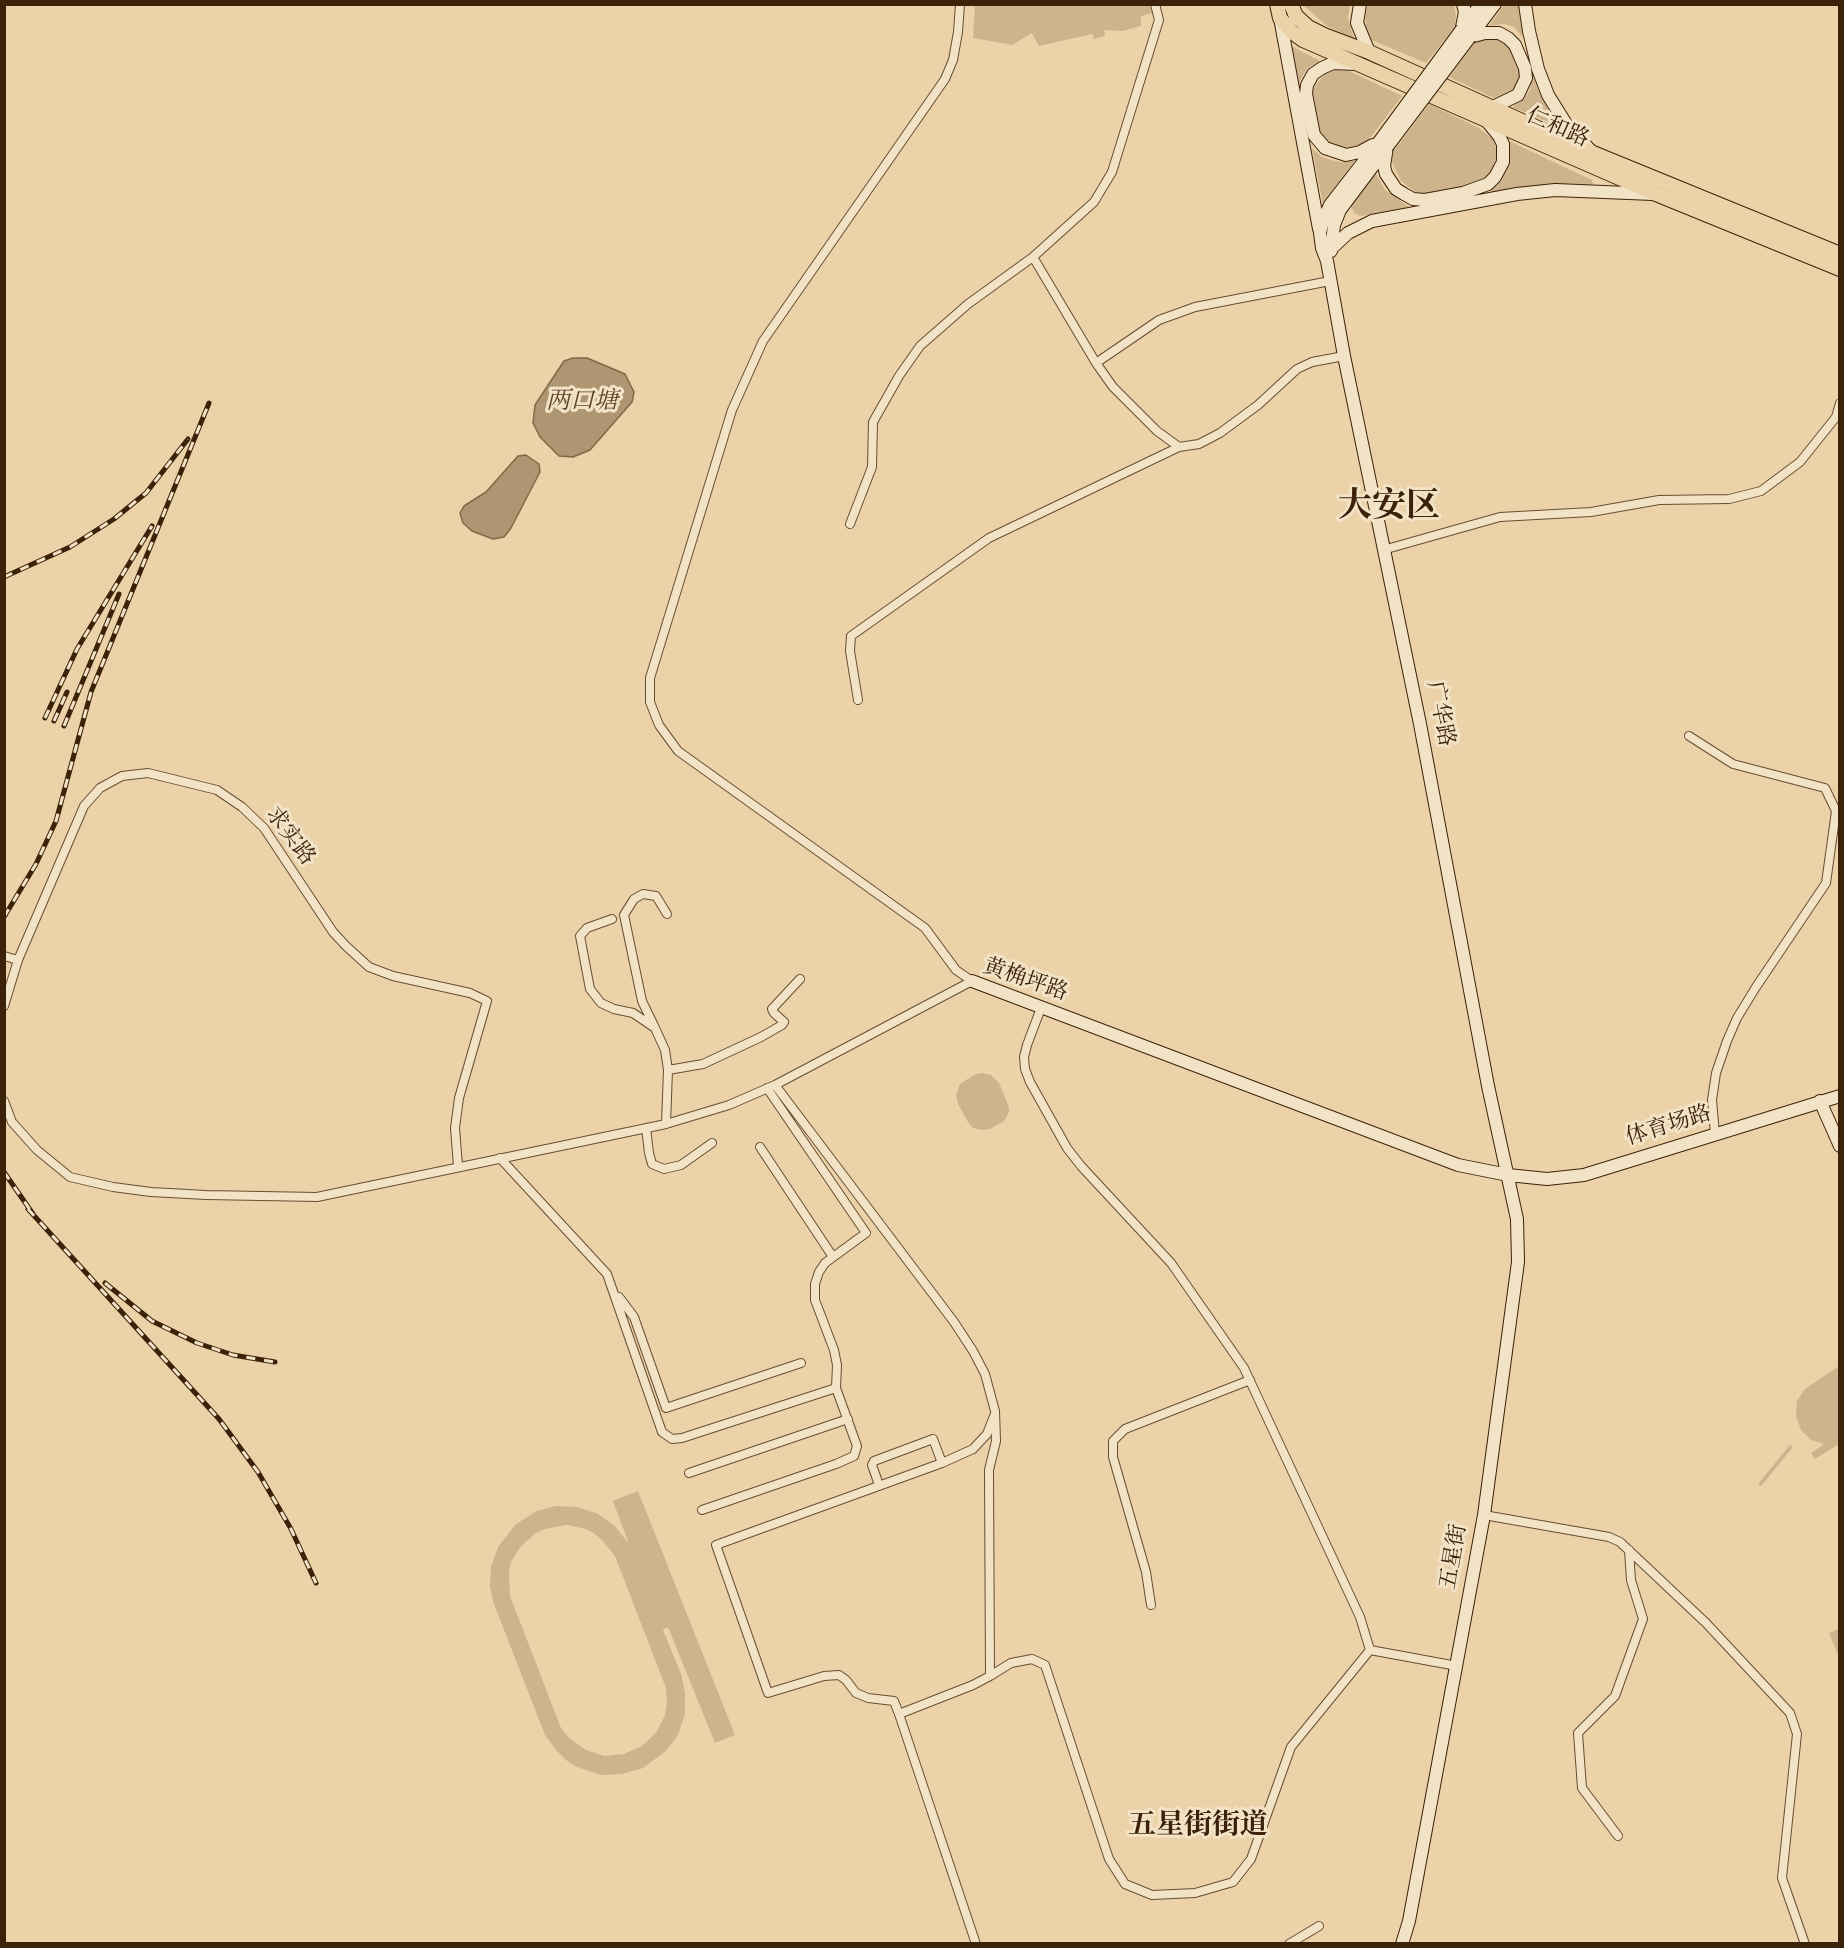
<!DOCTYPE html>
<meta charset="utf-8">
<style>
body{margin:0}
#map{position:relative;width:1844px;height:1948px;overflow:hidden;background:#ebd2a8;font-family:"IM FELL English",serif}
canvas{display:block}
.frame{position:absolute;inset:0;border:6px solid #3b2209;pointer-events:none}
</style>
<div id="map">
<canvas width="1844" height="1948"></canvas>
<div class="frame"></div>
</div>
<script>
const c = document.querySelector('canvas').getContext('2d');
c.lineJoin = 'round';
function fill(path, color) { c.fillStyle = color; c.fill(path, 'evenodd'); }
const poly = rows => new Path2D(rows.map(r => 'M' + r).join(''));
function stroke(path, color, width, dash) { c.strokeStyle = color; c.lineWidth = width; c.lineCap = dash ? 'butt' : 'round'; c.setLineDash(dash || []); c.stroke(path); }
function write(font, color, halo, rows, align = 'center') {
  c.font = font + ' "IM FELL English","Noto Serif SC",serif'; c.lineWidth = 6; c.setLineDash([]); c.textBaseline = 'middle'; c.strokeStyle = halo; c.fillStyle = color; for (const [text, x, y, turn = 0] of rows) {
    c.save(); c.translate(x, y); c.rotate((+turn || 0) * Math.PI / 180); c.textAlign = isNaN(turn) ? turn : align; if (halo) c.strokeText(text, 0, 0); c.fillText(text, 0, 0); c.restore();
  }
}
fill(poly([
 [975,5,1149,5,1153,13,1141,16,1141,26,1122,31,1104,30,1105,36,1094,39,1092,34,1039,46,1032,33,1012,45,973,38],
 [1303,5,1350,5,1348,18,1354,39,1327,26],
 [1454,5,1456,16,1454,28,1426,63,1372,40,1366,28,1365,13,1368,5],
 [1504,5,1520,5,1523,38,1514,27,1504,24,1489,26],
 [1495,37,1509,44,1516,58,1520,74,1518,84,1513,92,1494,98,1449,77,1475,42],
 [1291,46,1320,61,1307,68,1299,83],
 [1335,70,1349,71,1402,96,1371,137,1362,144,1351,147,1339,147,1327,143,1322,137,1318,130,1312,100,1312,92,1317,83,1325,74],
 [1532,74,1539,92,1560,127,1512,107,1524,99,1530,90],
 [1429,104,1479,128,1493,139,1497,151,1495,162,1491,171,1485,177,1466,187,1431,194,1415,192,1401,181,1392,162,1393,152],
 [1509,141,1592,180,1593,185,1489,193,1500,182,1507,167],
 [1312,148,1322,157,1331,160,1340,162,1355,161,1323,204],
 [1375,172,1385,190,1409,207,1360,216,1354,213,1351,205],
 [982,1073,991,1075,999,1083,1009,1107,1009,1112,1004,1121,990,1129,982,1130,973,1128,968,1122,958,1104,956,1095,960,1084,974,1075],
 [1839,1366,1839,1444,1815,1459,1811,1453,1824,1444,1811,1440,1801,1430,1796,1416,1797,1401,1805,1389],
 [1790,1445,1793,1447,1761,1486,1758,1484],
 [638,1491,735,1735,715,1743,668,1627,663,1630,681,1674,685,1692,685,1714,678,1735,666,1751,643,1768,622,1774,602,1775,577,1767,566,1760,558,1752,545,1735,494,1604,490,1587,491,1567,498,1547,516,1524,537,1511,556,1506,576,1507,596,1513,614,1525,629,1544,613,1501],
 [567,1525,586,1529,595,1534,602,1540,615,1556,666,1688,667,1702,665,1715,656,1733,642,1746,624,1754,604,1756,586,1750,570,1739,561,1728,510,1596,509,1572,511,1562,521,1546,536,1533,545,1529],
 [1839,1629,1839,1657,1829,1633]
]), '#cdb48d');
const water = poly([
 [573,358,587,358,625,374,634,392,632,402,590,450,573,457,559,456,540,437,533,423,535,405,564,361,573,358],
 [526,455,539,464,540,472,511,528,504,537,493,539,472,531,463,523,460,513,464,506,486,492,518,456,526,455]
]);
fill(water, '#af9672');
stroke(water, '#816848', 1.5);
const street = poly([
 [1330,281,1195,307,1159,320,1096,363,1113,387,1157,431,1179,447,1199,444,1220,433,1258,405,1297,369,1312,362,1344,356],
 [1096,363,1033,257,1094,202,1112,172,1159,20,1155,4],
 [850,524,872,467,873,422,899,376,920,346,968,304,1033,257],
 [1383,550,1500,517,1591,512,1659,500,1729,499,1761,491,1800,462,1836,417,1840,403],
 [858,700,850,651,851,636,989,538,1179,447],
 [1689,736,1733,764,1825,788,1836,811,1826,883,1756,987,1737,1018,1727,1041,1716,1073,1712,1100,1715,1134],
 [612,919,587,928,580,936,590,989,601,1003,614,1009,633,1013,655,1028,665,1050,668,1070,666,1124],
 [4,956,18,960],
 [4,1006,18,960,84,806,100,788,122,776,148,773,217,790,242,807,264,828,333,932,346,946,369,967,393,976,470,993,487,1001,459,1098,455,1128,458,1166],
 [1041,1008,1027,1045,1024,1057,1025,1069,1030,1082,1067,1148,1081,1166,1171,1263,1244,1368,1360,1617,1370,1650],
 [655,1028,642,1001,624,915,634,899,643,894,656,896,667,914],
 [668,1070,703,1064,761,1037,782,1025,784,1022,774,1013,772,1009,800,979],
 [775,1085,954,1322,973,1351,985,1374,995,1411,996,1441,989,1470,990,1676,973,1685,899,1714,976,1944],
 [4,1101,12,1122,37,1150,70,1177,113,1187,151,1192,206,1195,317,1197,666,1124,729,1105,775,1085,972,981,956,970,925,928,678,751,659,725,650,702,650,678,732,410,763,341,945,79,953,60,958,32,960,4],
 [646,1128,649,1153,652,1164,664,1169,681,1165,712,1143],
 [760,1147,833,1257],
 [500,1158,607,1274,662,1432,672,1439,682,1438,836,1388],
 [619,1297,634,1317,666,1408,801,1363],
 [689,1473,848,1419],
 [879,1485,872,1465,874,1461,933,1439,942,1463],
 [702,1510,836,1464,854,1456,857,1446,836,1388,837,1365,834,1350,815,1300,815,1284,819,1272,825,1263,866,1233,767,1088],
 [1484,1515,1609,1537,1620,1542,1706,1623,1790,1713,1797,1734,1782,1878,1805,1944],
 [1151,1605,1146,1572,1113,1457,1113,1441,1125,1429,1250,1380],
 [990,1676,1011,1663,1032,1659,1045,1665,1109,1859,1125,1884,1152,1895,1195,1893,1233,1882,1251,1859,1291,1747,1370,1650,1457,1666],
 [899,1714,894,1701,868,1698,856,1693,846,1680,839,1675,824,1676,768,1693,716,1545,942,1463,973,1449,987,1434,994,1416],
 [1618,1836,1582,1788,1578,1733,1615,1696,1643,1619,1631,1580,1629,1550],
 [1289,1944,1319,1926]
]);
const secondary = poly([
 [1360,4,1357,23,1369,52],
 [1525,4,1529,31,1538,69,1548,95,1566,124,1592,152],
 [1280,18,1319,229],
 [1462,27,1465,12,1463,4],
 [1462,29,1481,4],
 [1470,37,1485,33,1499,33,1508,38,1515,45,1525,68,1526,78,1518,95,1493,107],
 [1470,37,1495,4],
 [1355,64,1333,63,1322,68,1313,74,1307,85,1306,94,1314,135,1325,148,1346,155,1360,152,1373,145],
 [1379,142,1330,205,1323,220,1320,233,1322,248,1327,261,1344,356,1420,724,1488,1086,1517,1219,1518,1262,1484,1515,1409,1921,1402,1944],
 [1387,147,1384,166,1386,174,1396,189,1404,194,1413,199,1425,200,1463,193,1488,184,1495,177,1503,162,1503,144,1499,136,1486,120],
 [1333,247,1348,233,1372,221,1517,194,1555,190,1653,194],
 [1331,251,1334,225,1340,210,1385,150],
 [972,981,1458,1165,1508,1175,1547,1179,1584,1175,1840,1096],
 [1820,1101,1840,1146]
]);
const primary = poly([
 [1277,4,1280,18,1292,32,1303,40,1656,194,1840,269],
 [1291,4,1296,16,1308,27,1324,35,1369,52,1593,153,1840,254]
]);
stroke(street, '#674e31', 10);
stroke(secondary, '#3b2209', 14);
stroke(primary, '#3b2209', 16);
stroke(street, '#f2e2c6', 8);
stroke(secondary, '#f2e2c6', 12);
stroke(primary, '#ebd2a8', 14);
const rail = poly([
 [4,577,70,547,114,519,146,493,188,439],
 [45,718,77,649,152,526],
 [54,721,67,692],
 [64,726,119,594],
 [4,917,36,864,56,821,91,692,209,403],
 [4,1172,33,1214],
 [28,1209,219,1419,258,1472,291,1529,316,1583],
 [105,1283,152,1321,197,1343,233,1355,275,1362]
]);
stroke(rail, '#3b2209', 5);
stroke(rail, '#f2e2c6', 3, [9]);
const secondaryBridge = poly([
 [1379,142,1462,29],
 [1387,147,1470,37]
]);
stroke(secondaryBridge, '#3b2209', 14, []);
stroke(secondaryBridge, '#f2e2c6', 12);
write('22px', '#3b2209', '#f2e2c6', [
 ["仁和路",1557,129,24],
 ["广华路",1439,714,79],
 ["求实路",289,837,53],
 ["黄桷坪路",1025,981,19],
 ["体育场路",1669,1127,-17],
 ["五星街",1455,1557,-80]
]);
write('italic 24px', '#5e4528', '#f2e2c6', [
 ["两口塘",582,403]
]);
write('bold 28px', '#3b2209', '#f2e2c6', [
 ["五星街街道",1198,1827]
]);
write('bold 34px', '#3b2209', '#f2e2c6', [
 ["大安区",1389,509]
]);
</script>
